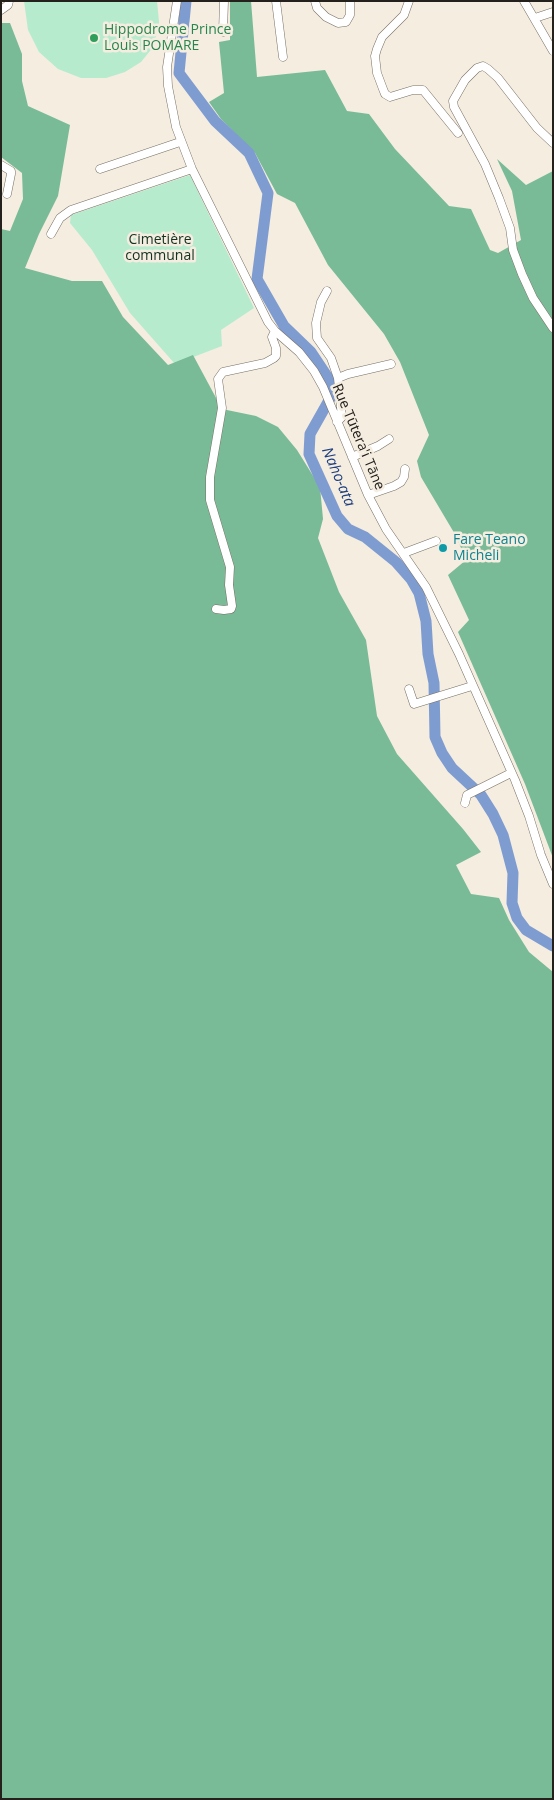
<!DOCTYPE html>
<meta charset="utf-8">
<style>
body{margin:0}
#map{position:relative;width:554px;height:1800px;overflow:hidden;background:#f4ede0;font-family:"Open Sans",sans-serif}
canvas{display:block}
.frame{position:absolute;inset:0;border:2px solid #24211d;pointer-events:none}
</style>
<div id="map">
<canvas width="554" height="1800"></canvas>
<div class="frame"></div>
</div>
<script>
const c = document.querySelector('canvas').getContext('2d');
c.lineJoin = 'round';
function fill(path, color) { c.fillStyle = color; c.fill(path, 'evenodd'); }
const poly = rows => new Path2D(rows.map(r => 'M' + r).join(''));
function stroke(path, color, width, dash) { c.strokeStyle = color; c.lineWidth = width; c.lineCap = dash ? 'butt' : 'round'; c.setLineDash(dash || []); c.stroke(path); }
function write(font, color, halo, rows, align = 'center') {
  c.font = font + ' "Open Sans",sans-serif'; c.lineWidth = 5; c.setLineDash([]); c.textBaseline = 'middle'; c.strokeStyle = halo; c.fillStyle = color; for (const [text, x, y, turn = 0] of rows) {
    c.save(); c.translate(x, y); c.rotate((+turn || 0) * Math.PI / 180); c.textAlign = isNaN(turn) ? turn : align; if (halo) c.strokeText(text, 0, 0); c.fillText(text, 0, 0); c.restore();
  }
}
fill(poly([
 [24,1,157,1,159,22,154,46,141,62,125,72,106,78,81,78,58,69,39,52,28,30],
 [190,175,254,308,221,330,222,346,175,364,130,313,92,250,70,223,71,215]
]), '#b7ebce');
fill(poly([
 [230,1,251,1,257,77,325,70,347,111,369,114,395,149,449,206,471,209,490,250,498,253,521,240,512,191,497,159,526,185,553,171,553,858,525,784,458,632,469,620,448,575,466,560,456,536,421,477,417,461,429,435,400,362,384,334,328,265,295,203,277,194,255,153,221,119,209,102,224,93,219,42,230,40],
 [1,23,10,23,22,54,22,81,28,106,70,125,58,196,39,234,25,268,72,281,102,281,123,317,168,365,193,355,222,409,256,416,278,427,297,450,320,487,323,519,318,538,339,592,366,640,377,716,397,754,463,829,481,852,456,865,471,894,499,898,509,920,529,952,553,972,553,1799,1,1799,1,229,10,231,23,199,22,173,1,157]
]), '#79bb97');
stroke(poly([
 [186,1,179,73,215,121,249,153,268,193,257,279,284,326,311,352,331,382,332,395,310,434,309,454,337,516,348,529,365,537,396,562,411,579,419,593,426,621,428,654,434,683,435,737,442,753,452,768,481,795,493,814,503,835,513,873,512,903,517,918,526,930,553,946]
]), '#7f9cd1', 11);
const minor = poly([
 [177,1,167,67,168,86,176,127,192,169,268,322,275,331,299,352,314,371,323,387,368,495,386,529,426,587,459,654,515,780,529,816,541,855,553,884],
 [276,1,283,57],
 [315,1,317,8,326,17,338,23,346,22,350,15,350,1],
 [409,1,404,15,382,37,377,49,375,56,377,73,383,89,385,94,390,97,413,90,423,90,458,133],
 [524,1,553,51],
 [1,10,8,5,9,1],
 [535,18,553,12],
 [223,32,224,1],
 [553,143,537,128,498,78,488,69,483,66,477,68,465,80,453,101,454,107,485,164,499,198,510,228,513,250,522,274,533,298,553,328],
 [1,165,11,171,11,174,7,194],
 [100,169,180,142],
 [51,234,60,218,71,210,192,169],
 [327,291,321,302,316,323,317,338,331,358,338,378,342,417,337,422],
 [338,378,348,374,391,364],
 [352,457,378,446,389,439],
 [368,495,394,486,401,482,404,477,405,469],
 [404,553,436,541],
 [216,609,224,610,231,609,232,606,229,585,230,567,210,500,210,477,222,408,218,379,223,372,265,363,274,358,276,356,276,348,272,337,275,331],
 [409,689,414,704,472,686],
 [465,803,467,795,511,773]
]);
stroke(minor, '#766f65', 9);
stroke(minor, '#fff', 8);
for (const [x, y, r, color] of [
 [94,38,5,"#2e9e5b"],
 [443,548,5,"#0f9aa8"]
]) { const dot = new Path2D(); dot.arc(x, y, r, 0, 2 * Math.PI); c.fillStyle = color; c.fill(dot); stroke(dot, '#f4ede0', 2); }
write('14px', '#27864d', '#f4ede0', [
 ["Hippodrome Prince",104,30],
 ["Louis POMARE",104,46]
], 'left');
write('14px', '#133222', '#f4ede0', [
 ["Cimetière",160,240],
 ["communal",160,256]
]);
write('14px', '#24211d', '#f4ede0', [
 ["Rue Tūtera'i Tāne",358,437,67]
]);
write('14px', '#0d838f', '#f4ede0', [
 ["Fare Teano",453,540],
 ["Micheli",453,556]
], 'left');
write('italic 15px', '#1f3f7f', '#f4ede0', [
 ["Naho-ata",338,477,67]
]);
</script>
